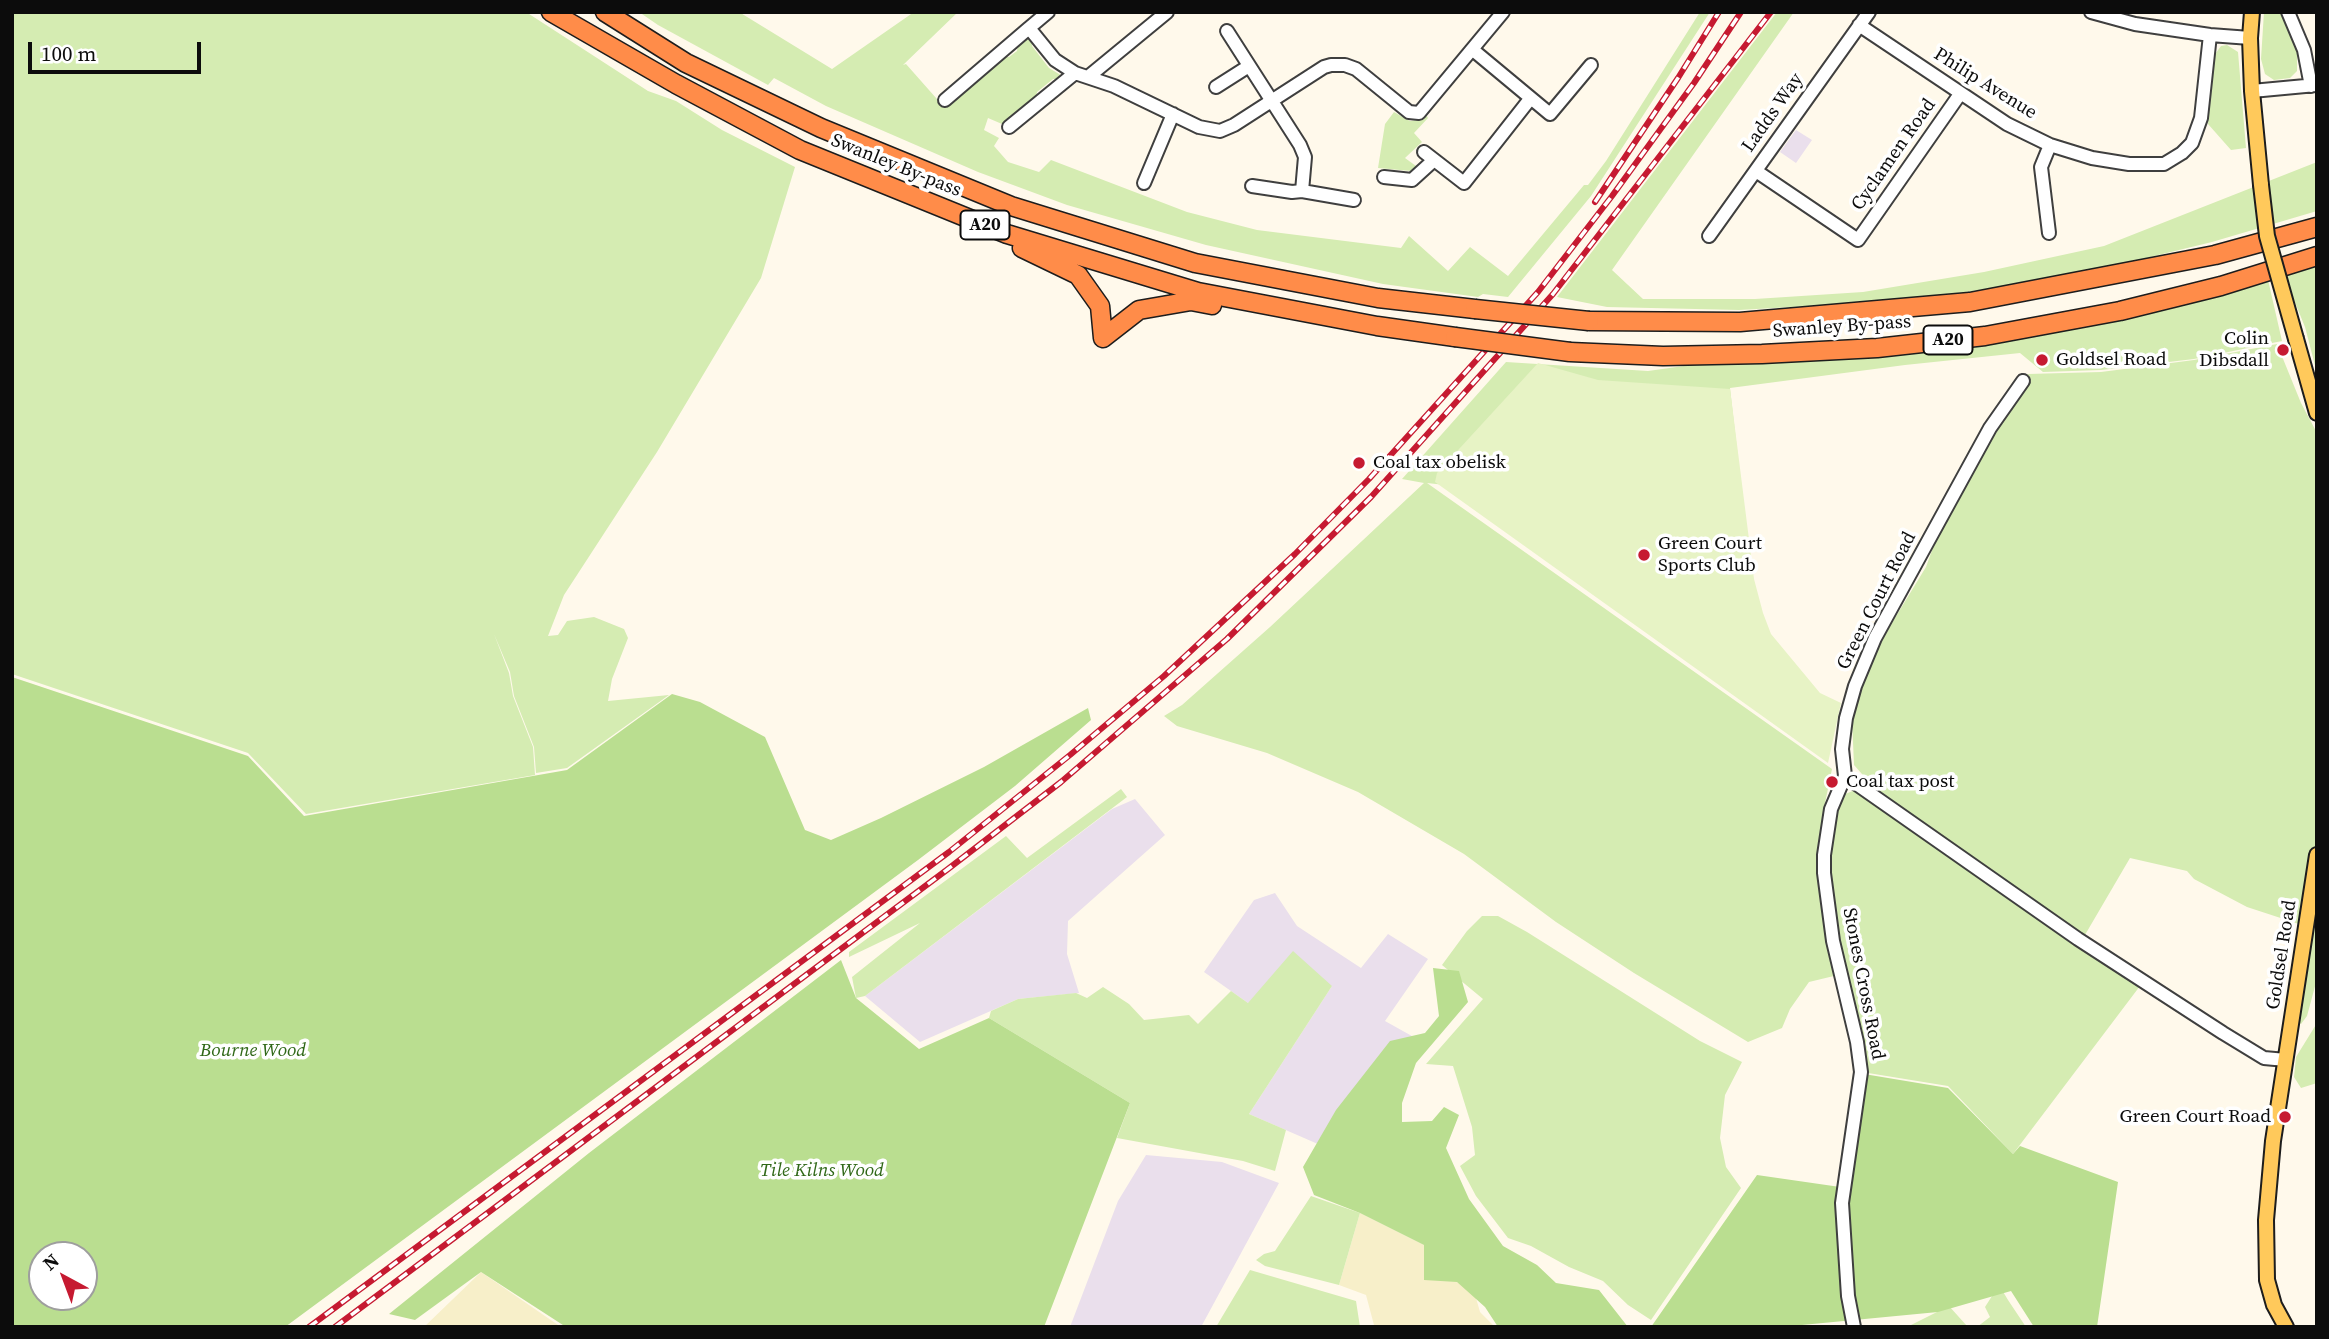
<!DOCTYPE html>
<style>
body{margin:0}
#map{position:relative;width:2329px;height:1339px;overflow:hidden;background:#fff9eb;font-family:"Source Serif 4",serif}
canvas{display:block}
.frame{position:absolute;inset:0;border:14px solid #0c0c0c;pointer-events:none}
.north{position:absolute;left:28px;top:1241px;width:70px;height:70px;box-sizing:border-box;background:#fff;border:2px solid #9e9e9e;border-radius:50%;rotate:319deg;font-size:19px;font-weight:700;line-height:28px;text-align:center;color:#0c0c0c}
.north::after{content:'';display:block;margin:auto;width:24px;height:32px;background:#c61a31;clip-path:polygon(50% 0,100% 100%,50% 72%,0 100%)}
.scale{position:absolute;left:28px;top:42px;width:173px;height:32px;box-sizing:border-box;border:4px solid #0c0c0c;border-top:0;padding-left:9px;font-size:21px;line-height:24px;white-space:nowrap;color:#0c0c0c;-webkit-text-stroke:5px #fff;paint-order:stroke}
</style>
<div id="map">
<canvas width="2329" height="1339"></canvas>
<div class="frame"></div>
<div class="north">N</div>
<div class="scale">100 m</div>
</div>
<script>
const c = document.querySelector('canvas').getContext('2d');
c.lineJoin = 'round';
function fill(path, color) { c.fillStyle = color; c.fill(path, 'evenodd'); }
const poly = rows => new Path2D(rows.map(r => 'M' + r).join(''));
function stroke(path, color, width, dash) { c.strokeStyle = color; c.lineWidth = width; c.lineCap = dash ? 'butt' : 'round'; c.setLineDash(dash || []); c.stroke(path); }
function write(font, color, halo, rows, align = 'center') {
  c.font = font + ' "Source Serif 4",serif'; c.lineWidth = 7; c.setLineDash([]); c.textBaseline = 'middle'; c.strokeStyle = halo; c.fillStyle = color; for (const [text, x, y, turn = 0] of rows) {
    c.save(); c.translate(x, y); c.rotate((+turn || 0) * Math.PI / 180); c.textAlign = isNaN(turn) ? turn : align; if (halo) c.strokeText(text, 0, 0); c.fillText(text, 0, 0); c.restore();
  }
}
fill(poly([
 [1796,130,1812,140,1796,163,1780,152],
 [1135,799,1165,835,1068,921,1067,954,1079,993,1018,999,920,1042,865,996,1112,809],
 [1275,893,1297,926,1361,968,1388,934,1428,959,1385,1021,1419,1040,1327,1148,1249,1114,1332,986,1248,1003,1204,972,1254,900],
 [1146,1155,1222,1162,1279,1183,1201,1327,1070,1327,1118,1201]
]), '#eadfec');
fill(poly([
 [1360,1213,1424,1245,1457,1282,1474,1291,1480,1312,1495,1327,1372,1327,1374,1325,1366,1295,1339,1285],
 [481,1272,561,1327,424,1327]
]), '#f7efc9');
fill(poly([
 [12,12,526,12,648,91,676,101,722,130,795,167,761,278,657,452,564,595,548,636,558,635,567,621,594,617,624,629,628,638,612,679,608,701,669,695,567,768,536,773,534,747,514,696,510,672,494,634,509,673,513,696,533,747,535,775,306,814,248,753,12,674],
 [639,12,739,12,832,69,914,12,958,12,903,65,906,64,944,107,962,95,965,86,973,86,988,72,988,65,1002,57,1009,57,1017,51,1018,43,1024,39,1032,40,1032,46,1049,68,1064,77,1061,80,1053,79,1037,92,1036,99,1008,122,1002,124,988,118,984,130,999,138,994,146,1008,162,1039,172,1051,160,1187,212,1257,230,1401,248,1409,236,1448,271,1470,247,1508,276,1584,185,1588,185,1606,161,1700,12,1710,12,1591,196,1508,297,1483,294,1478,297,1383,284,1206,245,1067,205,978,172,826,106,774,78,768,85,658,25],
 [1777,12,1794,12,1612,270,1643,299,1755,299,1863,292,1984,272,2104,246,2317,162,2317,211,2212,242,2080,274,1966,292,1863,303,1739,310,1607,307,1557,297],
 [2264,12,2283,12,2301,54,2297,55,2297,71,2290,78,2274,80,2265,74,2261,59],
 [2227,45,2238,52,2246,148,2231,150,2208,124,2213,57,2221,46],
 [1394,112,1410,121,1418,120,1426,115,1428,118,1414,133,1422,142,1405,158,1416,166,1415,170,1411,171,1378,168,1385,124],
 [2317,257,2317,373,2305,327,2281,268],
 [2266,271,2282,341,2194,359,2101,370,2043,372,2020,353,1905,365,1730,388,1752,581,1472,488,1427,483,1832,769,1824,808,1818,875,1838,975,1809,982,1790,1009,1782,1028,1748,1042,1634,973,1556,922,1464,854,1358,792,1267,753,1177,726,1164,716,1182,705,1270,627,1424,483,1402,479,1506,362,1648,371,1762,355,1985,336],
 [2277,344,2301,403,2317,433,2317,848,2305,926,2247,907,2194,879,2187,871,2130,858,2082,940,1892,808,1854,765,1852,720,1862,687,1876,649,1926,567,1948,506,1990,429,2028,374,2101,372,2194,360],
 [1860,788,2143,982,2013,1154,1948,1086,1862,1072,1825,873,1838,797],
 [1121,789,1127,797,865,996,856,998,852,977,920,923,849,957,849,952,1006,836,1027,858],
 [2317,900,2317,979,2307,1016,2301,1024,2299,1022],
 [1482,916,1498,916,1527,932,1700,1041,1742,1062,1725,1095,1720,1138,1726,1167,1741,1188,1651,1320,1628,1305,1603,1281,1569,1267,1531,1246,1508,1238,1476,1196,1460,1166,1475,1155,1472,1127,1453,1066,1426,1064,1483,999,1442,965,1467,931],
 [1293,951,1332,986,1249,1114,1286,1130,1275,1171,1243,1161,1117,1138,1130,1103,989,1018,991,1011,1018,999,1076,993,1087,998,1103,987,1129,1004,1144,1020,1189,1015,1198,1024,1231,991,1248,1003],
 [2317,1023,2317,1083,2301,1088,2294,1077,2296,1057],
 [1311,1196,1360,1213,1339,1285,1265,1266,1256,1260,1264,1254,1275,1251],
 [1250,1270,1356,1301,1360,1327,1216,1327],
 [1999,1285,2008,1300,2026,1327,1977,1327,1990,1317,1985,1307],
 [1949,1306,1967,1326,1974,1327,1907,1327]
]), '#d5ecb2');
fill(poly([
 [12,677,248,756,304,816,567,770,672,694,700,702,765,737,805,830,831,840,881,818,984,767,1088,708,1091,720,1015,786,918,860,285,1327,12,1327],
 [42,1255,84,1255,84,1297,42,1297],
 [841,960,856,998,919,1049,989,1018,1130,1103,1044,1327,566,1327,481,1272,415,1320,389,1314,589,1153],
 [1433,968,1459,971,1468,1002,1416,1063,1402,1103,1402,1122,1432,1121,1444,1107,1459,1115,1446,1148,1469,1199,1503,1246,1537,1265,1556,1283,1599,1290,1628,1327,1498,1327,1485,1307,1457,1282,1424,1280,1424,1245,1360,1213,1314,1195,1303,1167,1336,1110,1390,1041,1425,1033,1439,1016],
 [1864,1074,1948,1088,2013,1154,2020,1146,2118,1182,2097,1327,2034,1327,2011,1291,1938,1312,1781,1327,1651,1327,1757,1175,1847,1188]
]), '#bade90');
fill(poly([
 [1538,363,1598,380,1730,389,1754,579,1763,613,1771,634,1820,693,1841,703,1828,763,1435,482,1437,473]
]), '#e7f3c5');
const minor = poly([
 [2091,12,2135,24,2210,35,2250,38],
 [2288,12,2304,50,2311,86],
 [1859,25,2007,124,2050,145,2092,158,2129,164,2164,164,2182,153,2192,143,2201,118,2210,35],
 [1029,28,1048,12],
 [1227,31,1300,145,1305,157,1302,191],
 [1473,50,1550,114,1591,65],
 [1088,77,1167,12],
 [1216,87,1249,66],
 [2252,91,2316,85],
 [945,100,1029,28,1055,60,1075,73],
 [1009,127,1075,73,1114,86,1199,127,1220,131,1234,125,1324,67,1331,65,1345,65,1356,69,1409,112,1419,113,1503,12],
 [1424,152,1464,183,1530,99],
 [1756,171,1858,240,1960,94],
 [1384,177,1412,180,1434,160],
 [1144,183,1173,114],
 [1252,186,1292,192,1302,191,1354,200],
 [2049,233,2041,167,2050,145],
 [1709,236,1869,12],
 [1845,776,2078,939,2223,1033,2264,1058,2286,1060],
 [1854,1327,1848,1296,1842,1203,1861,1072,1857,1042,1833,941,1824,873,1824,855,1831,809,1845,776,1842,749,1846,718,1855,686,1875,638,1990,428,2023,381]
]);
const major = poly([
 [2252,12,2250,38,2252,91,2261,185],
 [2296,339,2317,413],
 [2286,1327,2274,1305,2267,1280,2266,1220,2273,1141,2317,855]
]);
const highway = poly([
 [551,12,676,84,800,150,1007,234,1198,292,1377,326,1455,337],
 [605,12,686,63,821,128,1011,206,1195,263,1378,298,1475,309],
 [1022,248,1078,275,1100,306,1103,338],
 [1589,321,1740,322,1970,302,2215,255,2317,227],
 [1103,338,1139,310,1191,301,1212,305],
 [1570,352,1663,356,1762,354,1877,348,1985,336,2120,311,2221,286,2317,256]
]);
stroke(minor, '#3f3f3f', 16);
stroke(major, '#1d1d1d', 18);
stroke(highway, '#1d1d1d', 21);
stroke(minor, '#fff', 12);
stroke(major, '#ffc95b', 14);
stroke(highway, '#ff8c49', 18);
const rail = poly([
 [1595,202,1678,78,1719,12],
 [309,1327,949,852,1070,755,1164,676,1295,554,1369,479,1538,292,1612,196,1694,83,1741,12],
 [335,1327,948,869,1061,782,1227,639,1371,497,1553,294,1771,12]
]);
stroke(rail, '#c61a31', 6);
stroke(rail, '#fff', 3.5, [10]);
const majorBridge = poly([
 [2261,185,2267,236,2296,339]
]);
const highwayBridge = poly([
 [1475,309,1589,321],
 [1455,337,1570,352]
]);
stroke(majorBridge, '#1d1d1d', 18, []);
stroke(highwayBridge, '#1d1d1d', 21, []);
stroke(majorBridge, '#ffc95b', 14);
stroke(highwayBridge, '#ff8c49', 18);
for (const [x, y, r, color] of [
 [2283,350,7,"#c61a31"],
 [2042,360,7,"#c61a31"],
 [1359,463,7,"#c61a31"],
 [1644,555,7,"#c61a31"],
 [1832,782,7,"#c61a31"],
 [2285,1117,7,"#c61a31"]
]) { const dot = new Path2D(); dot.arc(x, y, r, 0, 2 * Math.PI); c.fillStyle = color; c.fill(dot); stroke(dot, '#fff', 2.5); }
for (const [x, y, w] of [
 [985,225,49],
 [1948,340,49]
]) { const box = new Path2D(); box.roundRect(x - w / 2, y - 14.5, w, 29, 5); c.fillStyle = '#fff'; c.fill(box); stroke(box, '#0c0c0c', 2); }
write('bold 18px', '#0c0c0c', null, [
 ["A20",985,225],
 ["A20",1948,340]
]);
write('19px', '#0c0c0c', '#fff', [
 ["Philip Avenue",1985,84,32],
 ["Ladds Way",1773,113,-55],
 ["Cyclamen Road",1894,155,-55],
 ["Swanley By-pass",896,166,22],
 ["Swanley By-pass",1842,327,-4],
 ["Green Court Road",1877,601,-63],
 ["Goldsel Road",2282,955,-81],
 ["Stones Cross Road",1863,984,79]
]);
write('19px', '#0c0c0c', '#fff', [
 ["Colin",2269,339,"right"],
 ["Dibsdall",2269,361,"right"],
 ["Goldsel Road",2056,360],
 ["Coal tax obelisk",1373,463],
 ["Green Court",1658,544],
 ["Sports Club",1658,566],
 ["Coal tax post",1846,782],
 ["Green Court Road",2271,1117,"right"]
], 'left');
write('italic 19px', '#306818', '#fff', [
 ["Bourne Wood",253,1051],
 ["Tile Kilns Wood",822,1171]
]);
</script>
